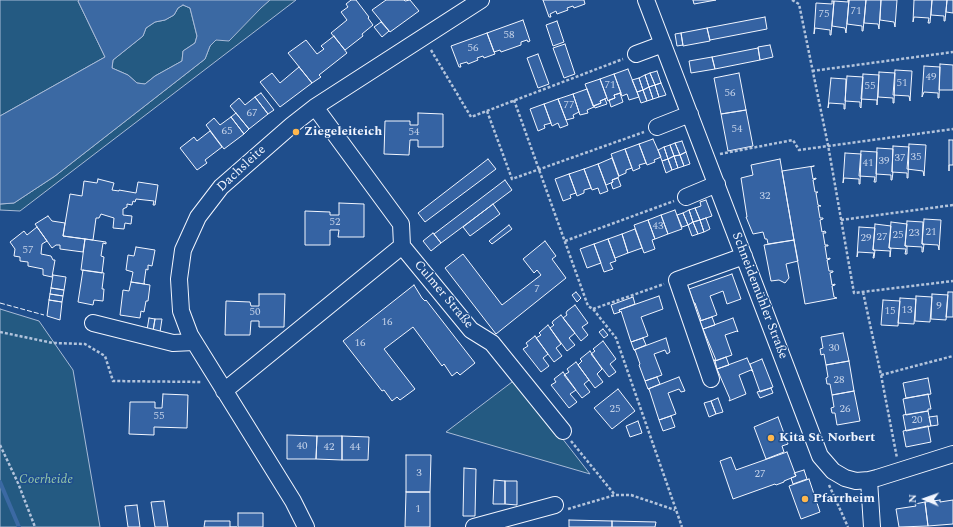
<!DOCTYPE html>
<meta charset="utf-8">
<style>
body{margin:0}
#map{position:relative;width:953px;height:527px;overflow:hidden;background:#1f4e8c;font-family:Spectral,serif}
canvas{display:block}
.north{position:absolute;left:905px;top:479px;width:40px;height:40px;-webkit-text-stroke:3px #1f4e8c;paint-order:stroke;rotate:272deg;font-size:11px;font-weight:700;line-height:16px;text-align:center;color:#f2f6ff}
.north::after{content:'';display:block;margin:auto;width:14px;height:18px;background:#f2f6ff;clip-path:polygon(50% 0,100% 100%,50% 72%,0 100%)}
</style>
<div id="map">
<canvas width="953" height="527"></canvas>
<div class="north">N</div>
</div>
<script>
const c = document.querySelector('canvas').getContext('2d');
c.lineJoin = 'round';
function fill(path, color) { c.fillStyle = color; c.fill(path, 'evenodd'); }
const poly = rows => new Path2D(rows.map(r => 'M' + r).join(''));
function stroke(path, color, width, dash) { c.strokeStyle = color; c.lineWidth = width; c.lineCap = dash ? 'butt' : 'round'; c.setLineDash(dash || []); c.stroke(path); }
function write(font, color, halo, rows, align = 'center') {
  c.font = font + ' Spectral,serif'; c.lineWidth = 3; c.setLineDash([]); c.textBaseline = 'middle'; c.strokeStyle = halo; c.fillStyle = color; for (const [text, x, y, turn = 0] of rows) {
    c.save(); c.translate(x, y); c.rotate((+turn || 0) * Math.PI / 180); c.textAlign = isNaN(turn) ? turn : align; if (halo) c.strokeText(text, 0, 0); c.fillText(text, 0, 0); c.restore();
  }
}
const green = poly([
 [0,0,79,0,78,1,105,57,0,116,0,0],
 [270,0,296,0,20,211,0,210,0,204,14,203,55,176,205,59,210,46,216,40,270,0],
 [183,5,190,8,197,36,195,43,183,51,182,61,155,76,145,84,137,83,128,75,112,68,113,60,143,36,146,28,155,22,165,20,174,15,178,8,183,5],
 [0,309,39,321,73,370,100,527,0,527,0,309],
 [516,379,590,474,446,432,516,379]
]);
fill(green, '#245a82');
stroke(green, '#a8bbd7', 1);
const water = poly([
 [79,0,270,0,261,8,229,41,216,40,210,46,205,59,55,176,14,203,0,204,0,116,105,57,78,1,79,0],
 [183,5,190,8,197,36,195,43,183,51,182,61,155,76,145,84,137,83,128,75,112,68,113,60,143,36,146,28,155,22,165,20,174,15,178,8,183,5]
]);
fill(water, '#3b69a3');
stroke(water, '#a8bbd7', 1);
stroke(poly([
 [0,482,19,527]
]), '#3b69a3', 4);
const building = poly([
 [351,0,356,0,369,17,368,18,373,25,362,34,363,36,345,50,331,33,347,20,341,12,348,7,346,4,351,0],
 [386,0,404,0,405,1,410,0,419,11,390,32,372,10,386,0],
 [543,0,584,0,585,4,574,8,573,6,567,8,568,10,557,14,556,11,550,14,551,17,549,17,543,0],
 [693,0,716,0,694,4,693,0],
 [848,0,849,0,846,33,845,28,832,26,834,1,848,2,848,0],
 [849,0,866,0,863,31,862,31,862,26,847,24,849,0],
 [866,0,881,0,879,29,878,24,864,23,866,0],
 [881,0,897,0,895,27,894,22,880,20,881,0],
 [914,0,932,0,930,23,928,23,929,18,914,17,913,22,914,0],
 [932,0,947,0,945,21,944,21,944,16,931,15,932,0],
 [947,0,953,0,953,13,946,12,947,0],
 [832,1,834,1,831,35,830,35,830,30,815,28,814,34,816,3,832,4,832,1],
 [765,17,767,29,710,40,707,28,765,17],
 [523,20,530,41,528,42,527,40,521,42,521,45,501,52,500,50,494,52,487,33,523,20],
 [557,21,564,42,553,46,546,25,557,21],
 [381,22,389,31,382,37,374,27,381,22],
 [707,28,710,41,683,46,681,33,707,28],
 [487,33,495,54,484,58,483,56,477,58,478,60,468,64,467,62,460,64,461,67,459,67,451,46,487,33],
 [681,33,683,45,677,46,675,34,681,33],
 [334,36,347,53,319,75,321,77,312,83,288,53,306,40,317,54,324,49,321,46,334,36],
 [565,44,575,74,564,78,553,48,565,44],
 [770,45,773,57,760,60,758,47,770,45],
 [758,48,760,60,715,69,712,57,758,48],
 [538,54,549,84,538,88,527,58,538,54],
 [712,57,715,69,691,73,689,61,712,57],
 [940,64,953,65,953,90,939,90,940,64],
 [924,66,940,67,939,98,938,98,938,93,924,92,922,97,924,66],
 [299,67,312,83,280,107,260,82,272,73,280,83,299,67],
 [628,69,639,97,629,100,627,94,622,96,614,74,628,69],
 [895,70,912,71,910,101,909,96,893,95,895,70],
 [657,71,661,83,655,85,650,73,657,71],
 [879,72,895,73,894,103,893,103,893,98,878,97,879,72],
 [650,73,655,85,649,87,645,75,650,73],
 [739,73,746,110,721,114,714,78,739,73],
 [614,74,621,93,614,95,615,98,608,101,600,79,614,74],
 [863,74,879,75,877,105,877,100,861,99,863,74],
 [645,75,649,87,643,90,639,78,645,75],
 [847,76,863,77,861,108,860,107,860,102,845,101,847,76],
 [639,78,643,90,637,92,632,80,639,78],
 [831,78,846,79,845,109,844,109,844,104,829,103,828,108,831,78],
 [600,79,607,98,600,101,601,103,593,106,585,84,600,79],
 [661,83,666,95,659,97,655,85,661,83],
 [655,85,659,97,653,99,649,87,655,85],
 [649,87,653,99,647,101,643,90,649,87],
 [587,89,594,107,587,110,588,113,580,115,573,94,587,89],
 [643,90,647,101,641,103,637,92,643,90],
 [261,93,274,110,268,114,255,97,261,93],
 [620,93,623,102,611,107,609,100,615,98,614,95,620,93],
 [573,94,579,112,573,115,574,118,566,120,558,99,573,94],
 [255,97,268,114,249,129,230,106,239,98,245,105,255,97],
 [558,99,568,125,560,128,558,123,552,126,544,104,558,99],
 [605,99,607,104,595,108,594,106,601,103,600,101,605,99],
 [544,104,551,123,544,125,545,128,538,131,530,109,544,104],
 [746,110,753,146,728,151,721,114,746,110],
 [236,113,249,129,244,134,231,117,236,113],
 [418,113,443,114,443,147,418,147,418,140,410,140,409,155,384,154,385,121,410,121,410,125,418,125,418,113],
 [231,117,244,134,224,149,206,125,214,118,220,125,231,117],
 [210,131,222,147,205,160,207,163,197,170,180,148,194,137,197,141,210,131],
 [653,139,661,157,654,160,655,162,647,165,639,144,653,139],
 [949,140,953,140,953,165,949,165,949,171,949,140],
 [682,141,686,152,680,155,675,143,682,141],
 [675,143,680,155,674,156,670,145,675,143],
 [639,144,646,163,639,165,640,168,633,171,625,149,639,144],
 [909,144,926,145,924,176,923,171,907,169,909,144],
 [670,145,674,156,668,159,664,147,670,145],
 [893,146,909,147,908,178,907,178,907,173,892,172,893,146],
 [664,147,668,159,662,161,658,150,664,147],
 [877,148,893,149,892,172,893,172,892,180,891,180,891,175,876,174,877,148],
 [625,149,632,168,626,170,626,173,619,176,611,154,625,149],
 [861,151,877,152,876,182,874,182,875,177,859,176,861,151],
 [686,152,690,164,684,166,680,155,686,152],
 [845,153,861,154,860,184,859,184,859,179,844,178,843,183,845,153],
 [680,155,684,166,678,168,674,156,680,155],
 [674,156,678,168,672,170,668,159,674,156],
 [612,158,619,177,612,180,613,182,606,185,598,164,612,158],
 [488,159,496,169,425,222,418,213,488,159],
 [668,159,672,170,666,173,662,161,668,159],
 [780,159,794,240,768,244,767,239,765,239,763,232,753,234,746,217,747,217,741,178,753,175,751,165,780,159],
 [598,164,608,191,600,194,598,188,592,190,584,169,598,164],
 [814,166,811,167,813,179,816,178,816,179,813,180,815,192,818,192,816,193,818,205,821,206,818,206,820,218,823,218,823,219,820,220,822,232,825,231,826,233,823,233,825,245,828,245,828,246,825,246,827,259,830,258,830,259,827,260,829,271,833,271,833,272,830,273,832,285,835,284,835,285,832,286,834,297,837,298,805,304,782,171,814,166],
 [584,169,591,188,584,190,584,193,577,196,569,174,584,169],
 [569,174,576,193,570,195,571,198,563,201,555,179,569,174],
 [618,178,621,186,613,189,611,183,613,182,612,180,618,178],
 [98,179,114,183,112,190,119,191,119,190,136,193,138,182,158,185,155,205,153,205,154,201,136,199,135,202,133,201,132,205,127,204,127,207,123,209,123,215,132,216,131,224,125,223,124,229,113,228,114,218,101,214,99,218,96,218,93,240,63,236,70,194,82,196,84,181,97,183,98,179],
 [505,180,512,190,441,243,434,234,505,180],
 [706,200,712,216,700,220,695,208,701,206,700,202,706,200],
 [339,203,364,204,364,237,338,237,339,230,330,230,330,245,305,245,305,211,330,212,330,215,339,215,339,203],
 [493,204,500,214,470,236,463,227,493,204],
 [695,208,700,220,693,222,689,210,695,208],
 [675,210,682,229,668,234,661,215,675,210],
 [689,210,693,222,688,225,683,213,689,210],
 [683,213,688,225,682,227,677,215,683,213],
 [661,215,668,234,655,239,648,220,661,215],
 [48,216,52,221,65,223,63,236,85,239,83,252,60,249,60,245,56,245,52,248,35,224,48,216],
 [706,218,710,229,704,232,700,220,706,218],
 [924,219,941,220,939,250,938,245,922,244,924,219],
 [648,220,655,239,652,240,655,249,644,253,634,225,648,220],
 [700,220,704,232,698,234,693,222,700,220],
 [907,221,923,222,922,244,924,244,923,252,922,252,922,247,905,246,907,221],
 [693,222,698,234,692,236,688,225,693,222],
 [891,222,907,224,905,246,907,246,907,254,905,254,906,249,889,248,891,222],
 [875,224,891,226,889,248,891,248,890,257,890,251,873,250,875,224],
 [509,225,512,229,492,244,489,241,509,225],
 [37,227,47,241,42,244,41,254,51,256,53,260,55,260,52,277,43,275,43,269,28,266,28,262,20,261,20,257,14,256,15,249,10,242,24,231,27,235,37,227],
 [859,227,875,228,873,250,875,250,874,258,873,258,874,253,858,252,857,257,859,227],
 [635,229,642,248,628,253,622,234,635,229],
 [433,233,441,243,431,251,423,241,433,233],
 [622,234,628,253,615,258,608,239,622,234],
 [85,239,106,242,106,244,103,243,101,256,104,257,102,273,81,270,85,239],
 [608,239,616,261,610,263,613,269,604,272,594,244,608,239],
 [794,240,798,261,786,264,789,278,785,283,779,280,771,281,764,245,794,240],
 [545,241,556,256,552,259,566,278,496,334,445,268,463,254,502,305,541,275,537,270,534,273,523,259,545,241],
 [594,244,601,263,587,268,580,249,594,244],
 [136,247,155,250,152,266,148,265,148,270,146,269,144,283,145,284,131,282,133,272,126,270,128,255,134,256,136,247],
 [83,270,104,273,102,289,104,289,103,301,94,300,93,305,78,302,83,270],
 [732,274,741,299,727,304,723,291,710,296,717,315,700,321,701,320,695,303,694,303,689,289,732,274],
 [53,275,66,277,64,290,51,288,53,275],
 [131,282,150,285,148,301,146,301,144,312,141,311,140,318,120,315,123,290,129,291,131,282],
 [414,285,422,298,425,301,426,300,475,363,460,375,457,372,452,376,444,364,442,366,413,327,384,349,415,389,400,400,397,397,392,401,384,390,382,391,343,341,414,285],
 [51,288,64,290,63,296,50,294,51,288],
 [576,292,581,298,577,302,572,295,576,292],
 [948,292,953,292,953,317,946,317,948,292],
 [50,294,63,296,62,302,49,300,50,294],
 [259,294,285,294,284,327,259,327,259,321,251,321,250,335,225,335,226,301,250,302,251,306,259,306,259,294],
 [932,294,948,295,946,320,931,319,932,294],
 [659,296,663,309,641,317,648,336,631,342,621,311,620,312,619,310,659,296],
 [916,296,932,297,930,322,915,321,916,296],
 [633,297,635,304,619,310,620,312,614,314,611,305,633,297],
 [900,298,916,299,914,324,898,323,900,298],
 [49,300,62,302,60,320,47,316,49,300],
 [883,300,900,301,898,326,881,325,883,300],
 [575,305,588,323,582,327,588,335,581,341,563,318,567,315,566,313,567,311,575,305],
 [561,315,575,333,569,338,575,345,567,351,550,328,554,325,552,323,553,321,561,315],
 [712,317,715,325,703,329,700,321,712,317],
 [149,318,155,319,153,331,147,330,149,318],
 [733,318,738,332,737,331,725,335,732,355,715,361,714,360,716,360,703,329,733,318],
 [155,319,162,319,160,332,153,331,155,319],
 [548,325,561,344,556,348,562,356,554,362,536,338,541,335,539,333,540,332,548,325],
 [603,329,608,335,604,338,599,332,603,329],
 [843,333,849,361,826,365,824,354,821,355,820,349,823,348,821,337,843,333],
 [535,336,548,354,543,358,549,366,541,372,523,349,528,346,526,343,535,336],
 [643,338,646,345,634,350,631,342,643,338],
 [666,338,670,352,667,354,665,350,654,354,662,375,645,381,639,365,640,364,635,350,634,350,666,338],
 [603,341,616,359,610,364,616,372,609,377,591,354,595,351,593,349,603,341],
 [590,351,602,369,597,374,603,382,595,388,578,365,582,361,580,359,590,351],
 [726,357,729,365,717,369,715,361,726,357],
 [747,358,753,372,751,370,739,375,746,394,729,401,730,399,717,369,747,358],
 [762,359,773,387,760,392,750,364,762,359],
 [849,361,854,391,832,395,830,384,827,384,826,378,828,377,826,365,849,361],
 [576,362,589,380,584,384,590,392,582,398,564,375,569,372,567,369,576,362],
 [563,372,576,390,570,394,577,402,569,408,551,385,556,382,554,379,563,372],
 [657,377,660,384,648,389,645,381,657,377],
 [679,377,685,391,681,392,679,389,668,393,676,414,659,420,649,389,648,389,679,377],
 [928,378,931,394,906,398,903,383,928,378],
 [771,388,773,393,760,398,757,392,771,388],
 [618,389,635,411,612,429,594,408,618,389],
 [854,391,860,421,837,425,835,413,832,413,831,408,834,407,832,395,854,391],
 [163,394,188,395,187,428,154,427,154,435,129,434,130,402,155,402,155,408,162,408,163,394],
 [928,394,931,409,928,409,928,411,906,415,903,399,928,394],
 [718,398,723,412,716,414,711,401,718,398],
 [711,401,716,414,709,417,704,403,711,401],
 [928,411,931,426,906,431,903,415,928,411],
 [671,416,675,427,663,431,659,420,671,416],
 [937,416,938,425,931,426,929,417,937,416],
 [778,417,788,444,782,446,784,452,766,459,754,427,778,417],
 [638,421,642,433,630,437,626,426,638,421],
 [928,426,931,442,906,447,903,431,928,426],
 [287,435,317,436,316,459,287,459,287,435],
 [317,436,342,436,342,460,316,459,317,436],
 [342,436,369,437,368,460,342,460,342,436],
 [787,452,796,476,784,481,784,482,776,485,775,484,733,499,720,461,731,457,736,470,787,452],
 [406,455,431,455,430,492,406,492,406,455],
 [464,468,476,469,475,516,463,516,464,468],
 [804,470,807,479,793,484,791,478,796,476,794,473,804,470],
 [809,479,820,512,801,519,789,486,809,479],
 [494,480,505,481,505,504,493,504,494,480],
 [505,481,517,481,517,505,505,504,505,481],
 [406,492,430,492,430,527,405,527,406,492],
 [940,500,940,502,953,500,953,524,928,526,925,502,940,500],
 [164,501,168,527,155,527,151,502,164,501],
 [925,502,928,526,899,527,896,509,916,506,915,504,925,502],
 [137,505,140,527,128,527,125,506,137,505],
 [238,513,263,513,263,527,238,527,238,513],
 [569,520,612,521,612,527,569,527,569,520],
 [205,521,230,521,230,527,237,527,204,527,205,521],
 [612,521,656,522,655,527,612,527,612,521]
]);
fill(building, '#3563a3');
stroke(building, '#f2f6ff', 1);
const minor = poly([
 [646,0,820,456,833,471,845,478,856,481,869,480,877,478,953,454],
 [636,54,663,44],
 [657,127,690,114],
 [686,197,717,184],
 [402,246,471,330,492,343,563,431],
 [93,323,173,343,194,342],
 [711,379,677,280,744,256],
 [224,391,402,246,401,224,315,107],
 [869,480,872,527],
 [306,527,293,501,190,335,181,311,179,279,183,250,198,217,221,187,292,125,315,107,481,0],
 [474,527,555,505]
]);
stroke(minor, '#f2f6ff', 18);
stroke(poly([
 [792,0,799,4,828,145,854,293,953,281],
 [431,50,471,117,623,59],
 [812,71,953,52],
 [514,100,588,306,593,309,616,338,682,527],
 [487,111,512,179,644,132],
 [720,154,793,140,799,150,953,129],
 [841,220,953,205],
 [565,241,674,201],
 [863,292,881,375,897,458],
 [593,309,664,284],
 [0,332,53,343,85,344,105,356,113,381,202,382],
 [881,375,953,356],
 [571,441,615,495],
 [0,445,18,483,35,527],
 [829,485,848,527],
 [568,509,615,495,631,495,675,510]
]), '#b3c4dc', 2.5, [3, 2]);
stroke(minor, '#1f4e8c', 16);
stroke(poly([
 [0,303,44,315]
]), '#f2f6ff', 1, [5, 2]);
for (const [x, y, r, color] of [
 [296,132,4,"#ffb74d"],
 [771,438,4,"#ffb74d"],
 [805,499,4,"#ffb74d"]
]) { const dot = new Path2D(); dot.arc(x, y, r, 0, 2 * Math.PI); c.fillStyle = color; c.fill(dot); stroke(dot, '#1f4e8c', 1.5); }
write('11px', '#c3d1e8', null, [
 ["71",856,12],
 ["75",824,15],
 ["58",509,36],
 ["56",473,49],
 ["49",931,78],
 ["51",902,84],
 ["71",610,86],
 ["55",870,87],
 ["56",730,94],
 ["77",569,106],
 ["67",252,114],
 ["54",737,130],
 ["65",227,132],
 ["54",414,133],
 ["35",916,158],
 ["37",900,159],
 ["39",884,162],
 ["41",868,164],
 ["32",765,197],
 ["52",335,223],
 ["43",658,227],
 ["21",931,233],
 ["23",914,234],
 ["25",898,236],
 ["27",882,238],
 ["29",866,239],
 ["57",28,251],
 ["7",537,290],
 ["9",939,307],
 ["13",907,311],
 ["15",890,312],
 ["50",255,313],
 ["16",387,323],
 ["16",360,344],
 ["30",834,349],
 ["28",839,381],
 ["25",615,410],
 ["26",845,410],
 ["55",159,417],
 ["20",917,421],
 ["40",302,447],
 ["42",329,448],
 ["44",355,448],
 ["3",419,474],
 ["27",760,475],
 ["1",418,510]
]);
write('bold 13px', '#f2f6ff', '#1f4e8c', [
 ["Ziegeleiteich",304,132],
 ["Kita St. Norbert",779,438],
 ["Pfarrheim",813,499]
], 'left');
write('13px', '#f2f6ff', '#1f4e8c', [
 ["Dachsleite",242,169,-43],
 ["Culmer Straße",443,295,50],
 ["Schneidemühler Straße",759,296,69]
]);
write('italic 13px', '#97c8a6', '#1f4e8c', [
 ["Coerheide",46,480]
]);
</script>
